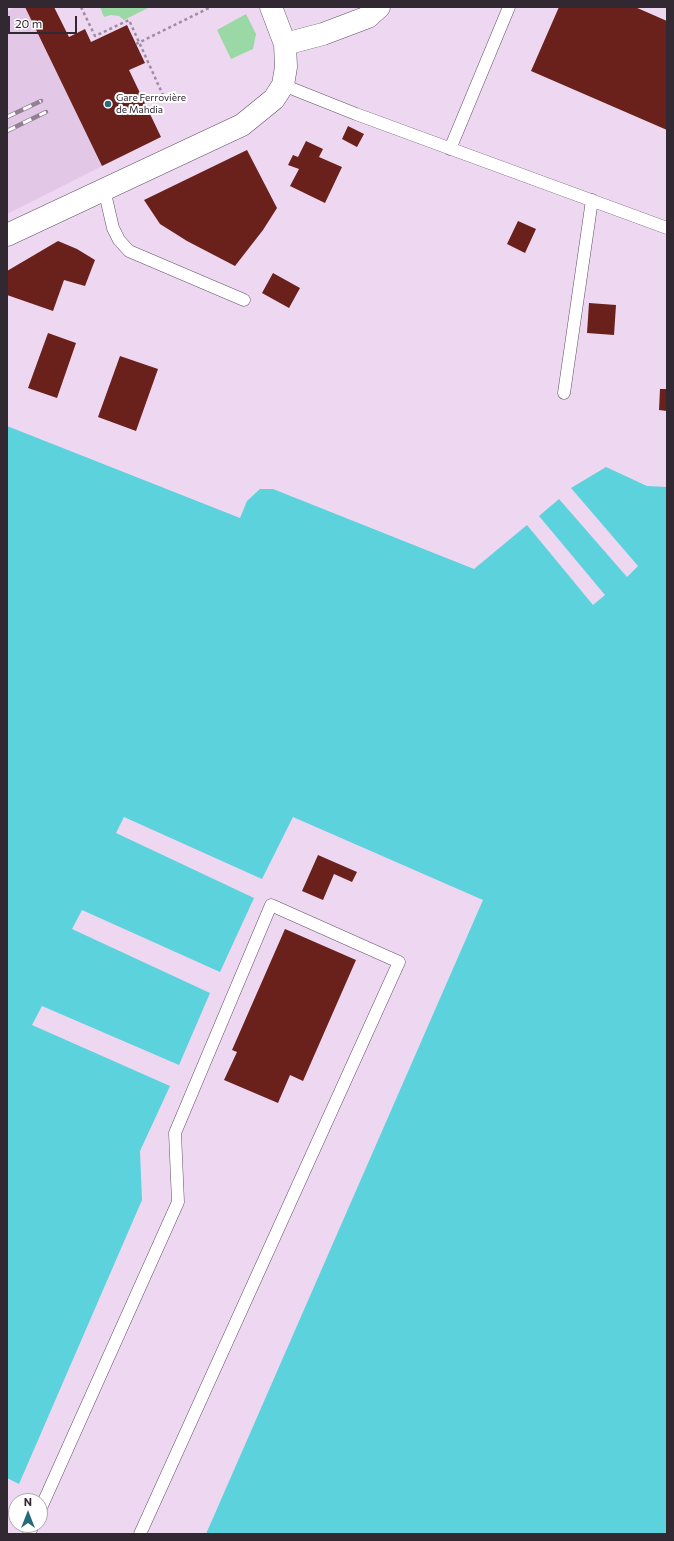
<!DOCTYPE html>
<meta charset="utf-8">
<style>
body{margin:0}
#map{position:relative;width:674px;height:1541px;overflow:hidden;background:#eed7f1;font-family:Commissioner,sans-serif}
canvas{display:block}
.frame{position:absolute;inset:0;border:8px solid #312832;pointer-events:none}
.north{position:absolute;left:8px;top:1493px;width:40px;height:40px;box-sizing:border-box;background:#fff;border:1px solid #ada9ad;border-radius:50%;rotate:0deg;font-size:11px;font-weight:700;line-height:16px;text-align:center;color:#312832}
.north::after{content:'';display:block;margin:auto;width:14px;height:18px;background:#266a7b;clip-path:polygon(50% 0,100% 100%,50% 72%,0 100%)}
.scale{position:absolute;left:8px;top:16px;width:69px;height:18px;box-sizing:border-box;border:2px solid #312832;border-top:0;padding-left:5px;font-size:12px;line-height:14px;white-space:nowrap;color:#312832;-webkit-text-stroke:3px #fff;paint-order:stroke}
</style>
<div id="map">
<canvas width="674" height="1541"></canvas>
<div class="frame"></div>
<div class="north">N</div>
<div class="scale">20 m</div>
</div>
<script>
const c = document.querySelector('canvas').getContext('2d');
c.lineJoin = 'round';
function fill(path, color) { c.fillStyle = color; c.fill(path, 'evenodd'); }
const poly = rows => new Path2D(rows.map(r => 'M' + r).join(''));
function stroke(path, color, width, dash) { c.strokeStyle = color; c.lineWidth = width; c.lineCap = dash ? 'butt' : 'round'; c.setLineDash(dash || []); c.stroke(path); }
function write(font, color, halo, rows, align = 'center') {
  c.font = font + ' Commissioner,sans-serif'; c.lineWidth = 4; c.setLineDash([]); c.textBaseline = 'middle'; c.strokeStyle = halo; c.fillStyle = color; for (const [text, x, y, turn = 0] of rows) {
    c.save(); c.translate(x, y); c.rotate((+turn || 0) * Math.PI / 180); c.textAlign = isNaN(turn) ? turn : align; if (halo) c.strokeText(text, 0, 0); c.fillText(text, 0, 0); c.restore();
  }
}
fill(poly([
 [15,7,25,7,102,166,7,214,7,12]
]), '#e3c7e6');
fill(poly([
 [100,7,150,7,124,20,119,16,111,15,104,17],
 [246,14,256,34,253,49,231,59,217,30]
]), '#9ad8a5');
fill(poly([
 [7,426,240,518,247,501,260,489,273,489,474,569,527,525,593,605,605,595,539,516,559,499,627,577,638,566,571,488,606,467,647,486,667,487,667,1534,206,1534,483,900,293,817,262,879,124,817,116,833,254,898,220,972,82,910,72,929,210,993,179,1065,42,1006,32,1025,170,1086,140,1151,142,1200,19,1484,7,1478]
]), '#5cd2dd');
fill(poly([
 [25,7,54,7,69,37,85,29,91,42,127,25,145,63,129,70,161,137,102,166],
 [559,7,635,7,667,21,667,130,531,71],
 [348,126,364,134,357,147,342,139],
 [306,141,323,149,319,157,342,167,325,203,290,186,299,169,288,165,293,155,298,157],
 [247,150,277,208,263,230,235,266,187,241,160,224,144,200],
 [518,221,536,229,525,253,507,244],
 [58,241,77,249,95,260,85,286,64,280,53,311,7,295,7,271],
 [273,273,300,288,289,308,262,293],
 [589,303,616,305,614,335,587,333],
 [48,333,76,343,57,398,28,388],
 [120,356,158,369,136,431,98,417],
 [660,389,667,389,667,411,659,410],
 [318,855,357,872,352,882,334,874,323,900,302,891],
 [285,929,356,960,303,1081,290,1075,278,1103,224,1080,237,1052,232,1050]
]), '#6a211c');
const service = poly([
 [283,85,356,114,667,228],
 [450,149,509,7],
 [104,189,113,228,119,240,129,251,244,300],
 [564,393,592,200],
 [40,1510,178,1202,175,1133,271,905,399,962,140,1534],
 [29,1534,33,1525]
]);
const minor = poly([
 [285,44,323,34,368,17,379,7],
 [7,235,242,125,274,99,283,85,286,67,285,44,271,7]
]);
stroke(service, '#635067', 13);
stroke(minor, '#635067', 23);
stroke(poly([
 [81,7,95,36,129,20,167,104],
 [136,44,211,7]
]), '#9e8da0', 2.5, [3, 3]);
stroke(service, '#fff', 12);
stroke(minor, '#fff', 22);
const rail = poly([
 [7,117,41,101],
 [7,131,46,112]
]);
stroke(rail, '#908092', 4.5);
stroke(rail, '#fff', 3, [9]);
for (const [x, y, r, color] of [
 [108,104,4,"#266a7b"]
]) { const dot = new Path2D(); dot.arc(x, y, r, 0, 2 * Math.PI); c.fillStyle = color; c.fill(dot); stroke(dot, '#fff', 1.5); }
write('10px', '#312832', '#fff', [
 ["Gare Ferrovière",116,98],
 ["de Mahdia",116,110]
], 'left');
</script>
